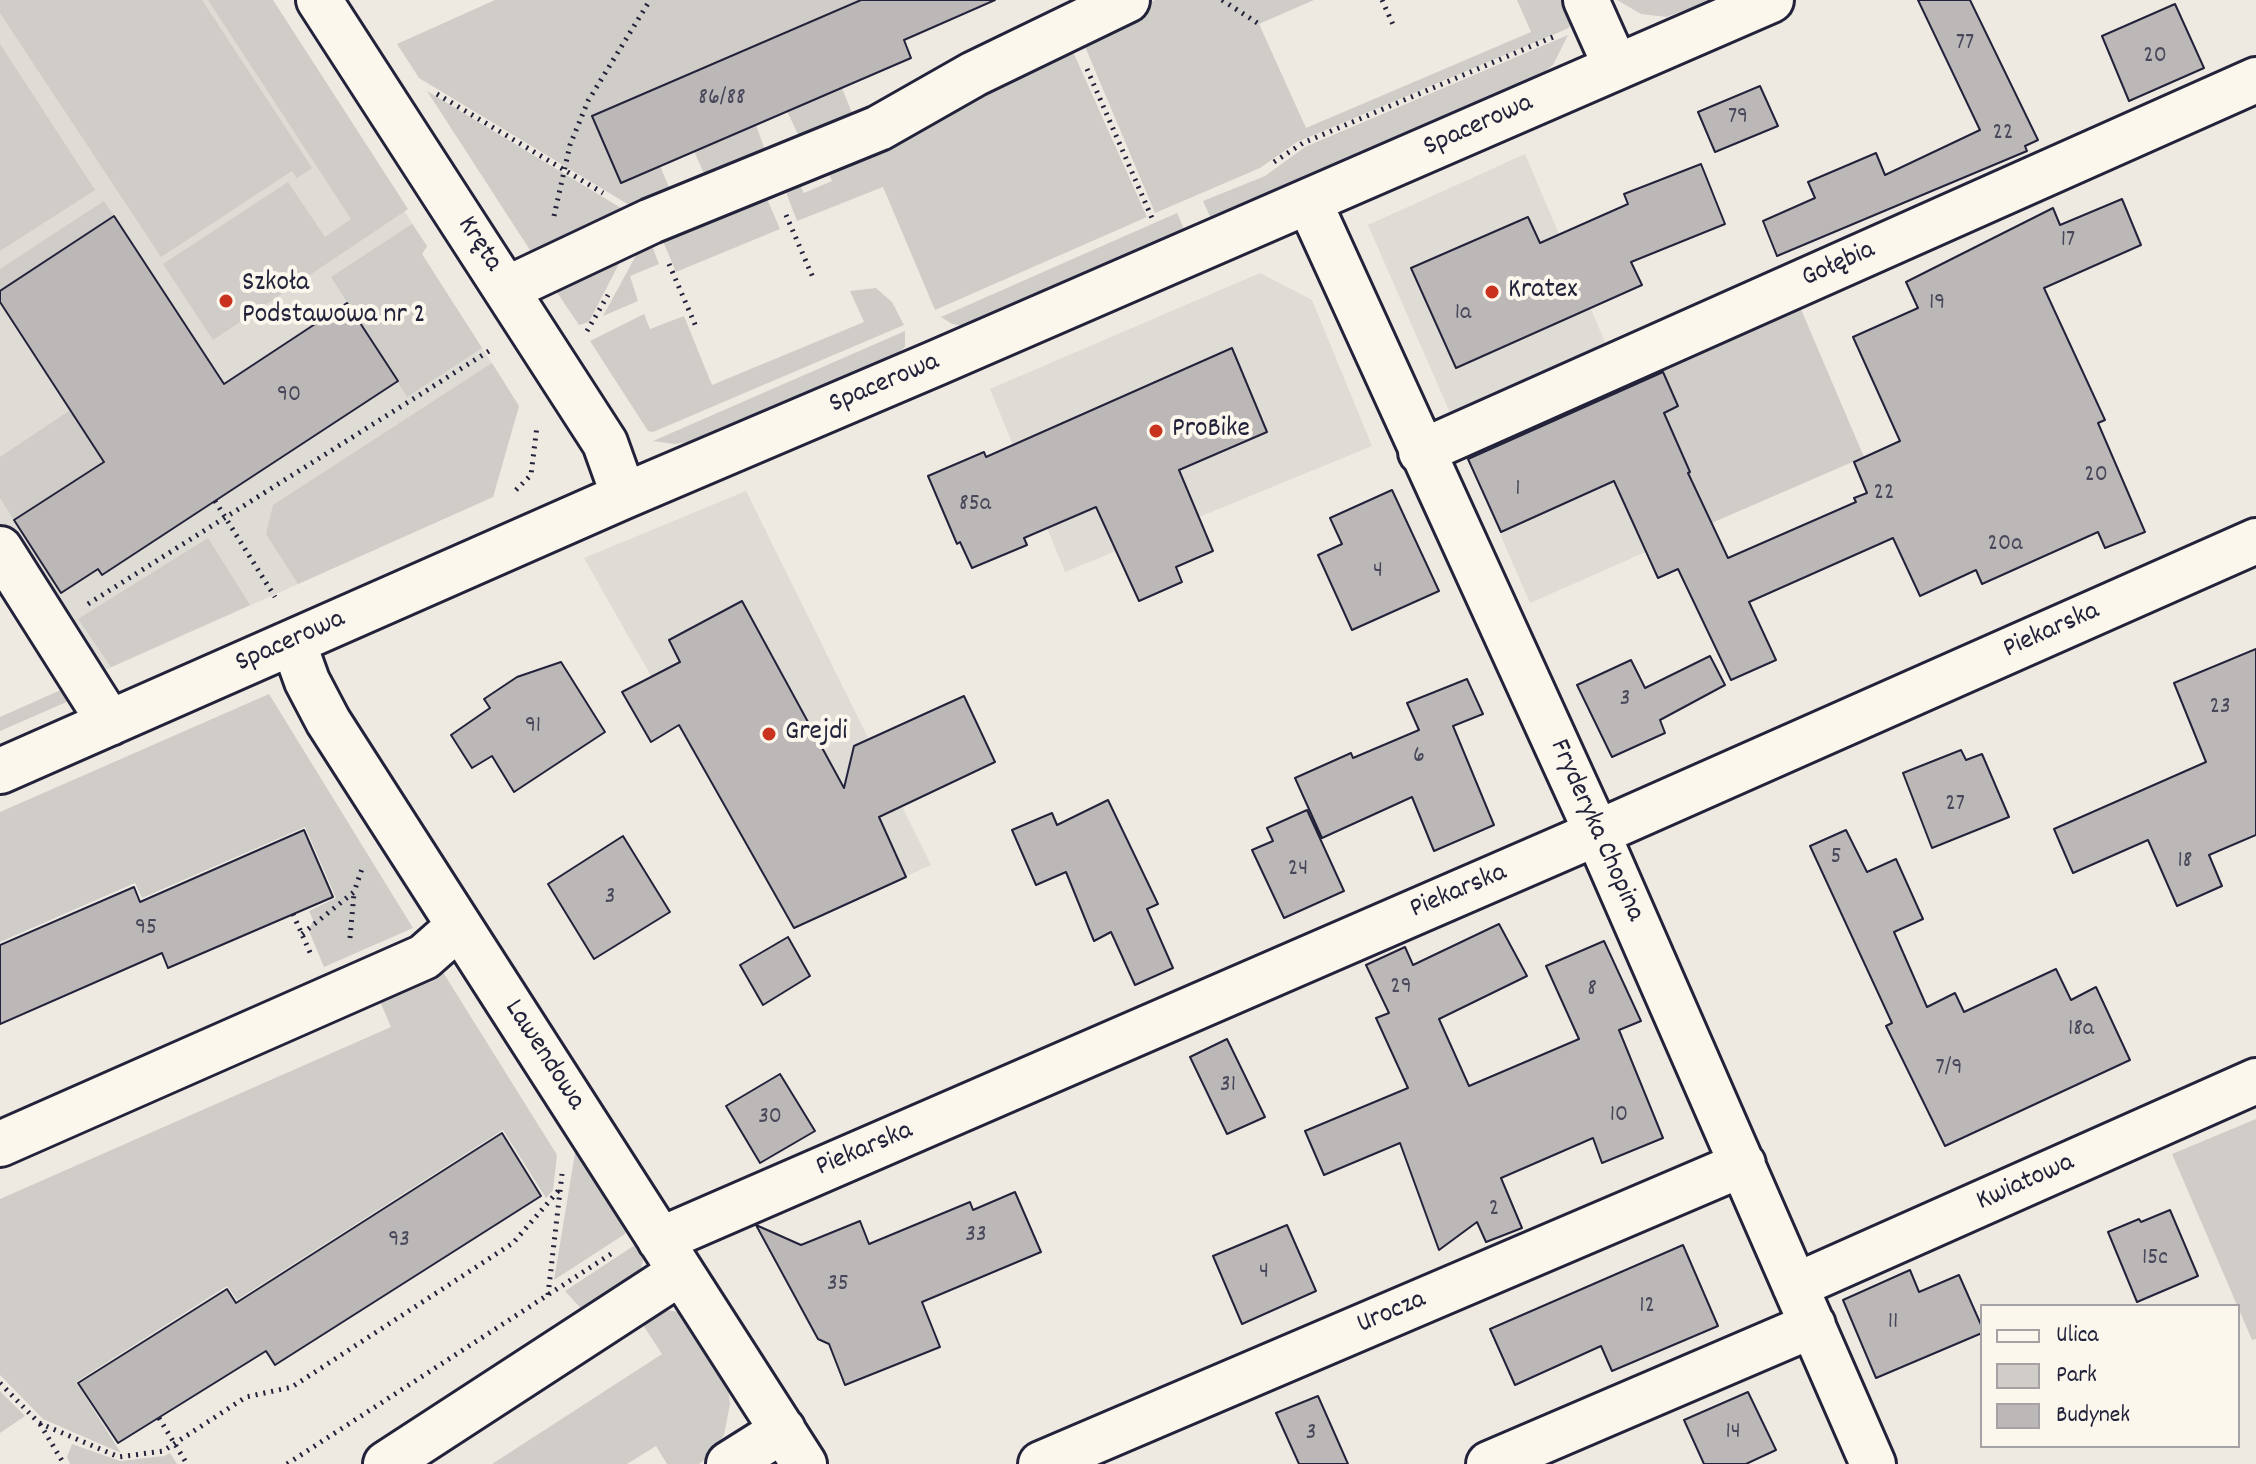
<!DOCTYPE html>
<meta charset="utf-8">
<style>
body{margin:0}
#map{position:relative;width:2256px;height:1464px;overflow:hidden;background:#eeeae2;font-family:Dekko,sans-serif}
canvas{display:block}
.legend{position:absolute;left:1980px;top:1304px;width:260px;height:144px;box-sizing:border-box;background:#fbf7ec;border:2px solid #a4a2a5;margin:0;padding:10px 14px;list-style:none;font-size:24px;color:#22223b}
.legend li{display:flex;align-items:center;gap:16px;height:40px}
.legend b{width:40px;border:2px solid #a4a2a5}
</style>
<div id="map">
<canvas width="2256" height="1464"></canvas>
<ul class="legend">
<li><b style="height:10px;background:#fbf7ec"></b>Ulica</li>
<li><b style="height:22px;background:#d0cdc9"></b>Park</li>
<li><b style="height:22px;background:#bcb8b8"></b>Budynek</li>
</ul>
</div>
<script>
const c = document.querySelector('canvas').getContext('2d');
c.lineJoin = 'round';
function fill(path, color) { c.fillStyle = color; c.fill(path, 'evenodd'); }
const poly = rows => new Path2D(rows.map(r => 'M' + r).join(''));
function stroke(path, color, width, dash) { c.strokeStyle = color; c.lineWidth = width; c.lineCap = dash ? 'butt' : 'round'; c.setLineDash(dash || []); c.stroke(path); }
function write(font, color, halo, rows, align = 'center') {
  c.font = font + ' Dekko,sans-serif'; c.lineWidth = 8; c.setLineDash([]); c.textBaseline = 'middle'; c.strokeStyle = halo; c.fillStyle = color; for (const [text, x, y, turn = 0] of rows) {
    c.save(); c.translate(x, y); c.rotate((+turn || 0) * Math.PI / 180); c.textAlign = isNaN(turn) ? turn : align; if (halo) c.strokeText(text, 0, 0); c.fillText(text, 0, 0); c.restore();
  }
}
fill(poly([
 [0,0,267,0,427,246,422,254,519,406,493,497,72,685,0,572],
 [1525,154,1607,347,1451,415,1368,225],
 [1260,273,1312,300,1372,446,1065,572,990,389],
 [1626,387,1691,532,1530,603,1467,458],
 [746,491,931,865,794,928,584,558]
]), '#dfdbd5');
fill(poly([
 [0,0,202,0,312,168,297,178,292,171,161,257,0,13],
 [208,0,273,0,408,209,213,340,163,264,288,182,325,237,351,219],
 [495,0,861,0,592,116,621,182,660,166,675,201,644,214,419,78,397,44],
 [1155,0,1314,0,1259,24,1306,128,1531,32,1517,0,1568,0,1573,16,1569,28,1297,142,1260,168,1155,213,1081,37],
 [1617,0,1713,0,1666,17,1641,14],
 [1568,35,1553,65,1539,76,1211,219,1203,201,1265,176,1305,147],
 [0,44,95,190,0,251],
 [1070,45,1147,217,935,310,883,187,797,221,784,187,798,181,804,193,832,181,827,169],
 [842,88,856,123,803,145,787,111],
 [427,91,636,217,537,261],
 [756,125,769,161,710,187,694,151],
 [765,194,780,229,676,272,662,239],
 [104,201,114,216,0,291,0,269],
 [1177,213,1185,231,963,326,952,324,941,317],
 [412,224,427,246,422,254,482,348,407,397,331,277],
 [651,243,659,264,630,276,638,301,603,316,640,248],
 [623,256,589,322,579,325,554,288],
 [876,288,892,302,904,325,653,432,648,431,590,341,644,314,650,329,684,316,712,385,864,322,850,291],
 [1800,307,1864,457,1691,532,1626,387],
 [905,331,905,347,891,358,697,441,675,444,653,441],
 [492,363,519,406,493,497,298,584,266,534,273,505],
 [108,385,143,437,14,520,0,498,0,457],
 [208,538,250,605,111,667,78,619],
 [72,685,73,695,69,701,0,731,0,717],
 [269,694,413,928,324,967,309,931,313,920,309,911,336,898,305,827,142,898,135,883,0,942,0,812],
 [441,969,557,1155,553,1190,546,1198,503,1130,237,1300,227,1286,76,1382,121,1453,43,1419,0,1375,0,1199,391,1027,378,997],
 [2256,1119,2256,1339,2252,1340,2172,1154],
 [581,1150,627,1222,625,1234,554,1280,575,1153],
 [641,1241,644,1257,640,1272,630,1284,586,1314,565,1291],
 [659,1310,674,1311,688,1317,727,1379,730,1404,724,1435,707,1458,699,1464,667,1464,656,1446,627,1464,492,1464,662,1354,641,1322],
 [0,1391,25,1416,0,1433],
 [72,1444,120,1461,164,1456,170,1453,177,1464,70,1464,67,1457]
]), '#d0cdc9');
const building = poly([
 [861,0,995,0,904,40,911,58,621,183,592,116,861,0],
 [1918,0,1970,0,2038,140,2025,146,2027,151,1777,256,1763,221,1815,198,1808,182,1876,153,1885,175,1980,130,1918,0],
 [2175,4,2204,68,2129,101,2102,36,2175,4],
 [1760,86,1778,126,1715,152,1698,112,1760,86],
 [1701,164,1725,224,1631,262,1642,285,1456,368,1411,268,1528,217,1540,243,1628,204,1624,194,1701,164],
 [2122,199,2141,245,2044,288,2105,420,2098,423,2145,532,2105,548,2098,532,1982,584,1976,570,1920,596,1893,538,1749,602,1776,660,1731,680,1678,569,1658,578,1614,481,1501,532,1468,459,1663,372,1678,406,1664,413,1690,472,1688,473,1728,558,1856,502,1854,498,1867,493,1854,462,1900,441,1853,337,1918,308,1906,282,2053,208,2060,225,2122,199],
 [114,216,224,384,347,303,398,381,102,575,98,569,61,593,14,520,104,462,0,302,0,291,114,216],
 [1232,348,1267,432,1179,470,1213,551,1176,567,1182,582,1139,601,1096,507,1024,538,1027,545,972,568,960,542,957,544,928,476,984,452,986,457,1232,348],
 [1392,490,1439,591,1352,630,1318,555,1342,544,1330,518,1392,490],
 [742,601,844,788,854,746,964,696,995,762,879,817,906,877,794,928,679,725,651,742,622,692,680,662,669,640,742,601],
 [2256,649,2256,835,2209,855,2222,886,2177,906,2148,840,2073,873,2054,829,2206,762,2174,683,2256,649],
 [1710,656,1725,685,1660,720,1665,733,1612,757,1577,685,1631,660,1645,688,1710,656],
 [561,662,605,732,514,792,492,756,472,768,451,735,490,708,484,699,517,677,561,662],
 [1467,679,1483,714,1453,726,1494,825,1434,851,1412,797,1322,838,1295,778,1351,753,1353,758,1419,730,1407,703,1467,679],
 [1961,750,1966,760,1982,754,2009,817,1932,848,1903,773,1961,750],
 [1108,800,1158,904,1147,909,1173,968,1135,985,1111,932,1094,941,1066,872,1036,885,1012,830,1052,813,1057,825,1108,800],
 [1307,810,1344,891,1284,918,1252,850,1273,841,1267,828,1307,810],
 [304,830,333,897,168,968,162,953,0,1024,0,945,134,887,140,902,304,830],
 [1846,830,1867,872,1896,859,1923,919,1894,932,1927,1007,1955,993,1964,1012,2056,969,2071,1000,2096,987,2130,1060,1945,1146,1886,1026,1892,1023,1810,846,1846,830],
 [623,836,670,912,594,959,548,884,623,836],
 [1499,924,1527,976,1439,1019,1469,1086,1579,1039,1546,966,1604,941,1641,1021,1619,1030,1663,1138,1602,1163,1593,1138,1501,1178,1522,1228,1486,1242,1477,1222,1439,1250,1400,1143,1324,1175,1305,1131,1408,1088,1376,1018,1389,1013,1366,965,1405,947,1413,965,1499,924],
 [788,937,810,976,763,1005,740,965,788,937],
 [1227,1039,1265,1117,1227,1134,1190,1057,1227,1039],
 [780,1074,815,1131,760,1163,726,1106,780,1074],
 [502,1133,541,1196,275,1365,266,1351,118,1443,78,1383,227,1289,236,1303,502,1133],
 [1015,1192,1041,1252,922,1302,940,1347,845,1385,829,1344,818,1339,756,1225,801,1245,860,1221,869,1244,970,1202,973,1210,1015,1192],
 [2170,1210,2198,1276,2137,1302,2108,1232,2139,1219,2141,1222,2170,1210],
 [1287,1225,1316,1291,1242,1324,1213,1256,1287,1225],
 [1683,1245,1718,1326,1612,1371,1601,1346,1515,1385,1490,1329,1683,1245],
 [1910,1270,1919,1292,1959,1275,1982,1327,1982,1333,1876,1378,1843,1300,1910,1270],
 [1748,1392,1776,1450,1746,1464,1704,1464,1684,1420,1748,1392],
 [1318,1396,1348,1464,1299,1464,1276,1413,1318,1396]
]);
fill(building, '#bcb8b8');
stroke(building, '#22223b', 2);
const minor = poly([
 [319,0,605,443,624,496],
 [1586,0,1616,67],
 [1309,202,1597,833,1873,1464],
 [507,289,651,221,879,128,974,74,1127,0],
 [1421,452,2256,80],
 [0,549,110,723],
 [293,642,307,681,328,721,804,1464],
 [0,771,624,496,936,363,1771,0],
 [0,1144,424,957,459,926],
 [660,1240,1597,833,2256,541],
 [1795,1286,2256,1081],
 [386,1464,681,1272],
 [729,1464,783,1430],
 [1041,1464,1743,1164],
 [1489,1464,1813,1325]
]);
stroke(minor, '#22223b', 50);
stroke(poly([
 [1222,0,1259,24],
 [1382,0,1395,29],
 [1087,69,1152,218],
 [437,94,603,193],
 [1274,162,1303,143,1553,37],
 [786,215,814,280],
 [554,216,570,145,588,101,650,0],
 [669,264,697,329],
 [587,331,608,295],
 [516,490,531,475,537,426],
 [215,501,275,597],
 [88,604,489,351],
 [293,914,312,957],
 [302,934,354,892,363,866],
 [350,938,354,893],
 [548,1295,562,1174],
 [0,1383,39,1423,119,1457,163,1451,246,1397,292,1387,513,1243,559,1190],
 [159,1418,187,1464],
 [40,1424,64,1464],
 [287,1464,614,1252]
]), '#22223b', 5, [2, 6]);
stroke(minor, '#fbf7ec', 44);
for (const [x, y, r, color] of [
 [1492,292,8,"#c8321e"],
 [226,301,8,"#c8321e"],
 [1156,431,8,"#c8321e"],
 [769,734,8,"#c8321e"]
]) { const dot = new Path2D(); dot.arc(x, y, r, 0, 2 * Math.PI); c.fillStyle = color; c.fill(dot); stroke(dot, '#fbf7ec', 3); }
write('24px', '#48485a', null, [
 ["77",1965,45],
 ["20",2155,58],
 ["86/88",722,100],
 ["79",1738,119],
 ["22",2003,135],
 ["17",2068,242],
 ["19",1937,305],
 ["1a",1463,315],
 ["90",289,397],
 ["20",2096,477],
 ["1",1518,491],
 ["22",1884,495],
 ["85a",975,506],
 ["20a",2005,546],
 ["4",1378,573],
 ["3",1625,701],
 ["23",2220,709],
 ["91",533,728],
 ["6",1419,758],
 ["27",1955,806],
 ["5",1836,859],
 ["18",2185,863],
 ["24",1298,871],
 ["3",610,899],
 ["95",146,930],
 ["29",1401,989],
 ["8",1592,991],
 ["18a",2081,1031],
 ["7/9",1949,1070],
 ["31",1228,1087],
 ["10",1619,1117],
 ["30",770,1119],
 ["2",1494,1211],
 ["33",976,1237],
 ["93",399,1242],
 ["15c",2155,1260],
 ["4",1264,1274],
 ["35",838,1286],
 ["12",1647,1308],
 ["11",1893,1324],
 ["14",1733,1434],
 ["3",1311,1435]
]);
write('28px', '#22223b', '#fbf7ec', [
 ["Spacerowa",1479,127,-24],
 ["Kręta",478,245,57],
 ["Gołębia",1839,266,-24],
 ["Spacerowa",885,385,-23],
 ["Piekarska",2052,632,-24],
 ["Spacerowa",291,643,-24],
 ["Fryderyka Chopina",1595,831,66],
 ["Piekarska",1459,893,-23],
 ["Lawendowa",543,1056,57],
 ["Piekarska",865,1151,-23],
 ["Kwiatowa",2026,1184,-24],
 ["Urocza",1392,1314,-23]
]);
write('28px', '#22223b', '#fbf7ec', [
 ["Szkoła",242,285],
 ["Podstawowa nr 2",242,317],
 ["Kratex",1508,292],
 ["ProBike",1172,431],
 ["Grejdi",785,734]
], 'left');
</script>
